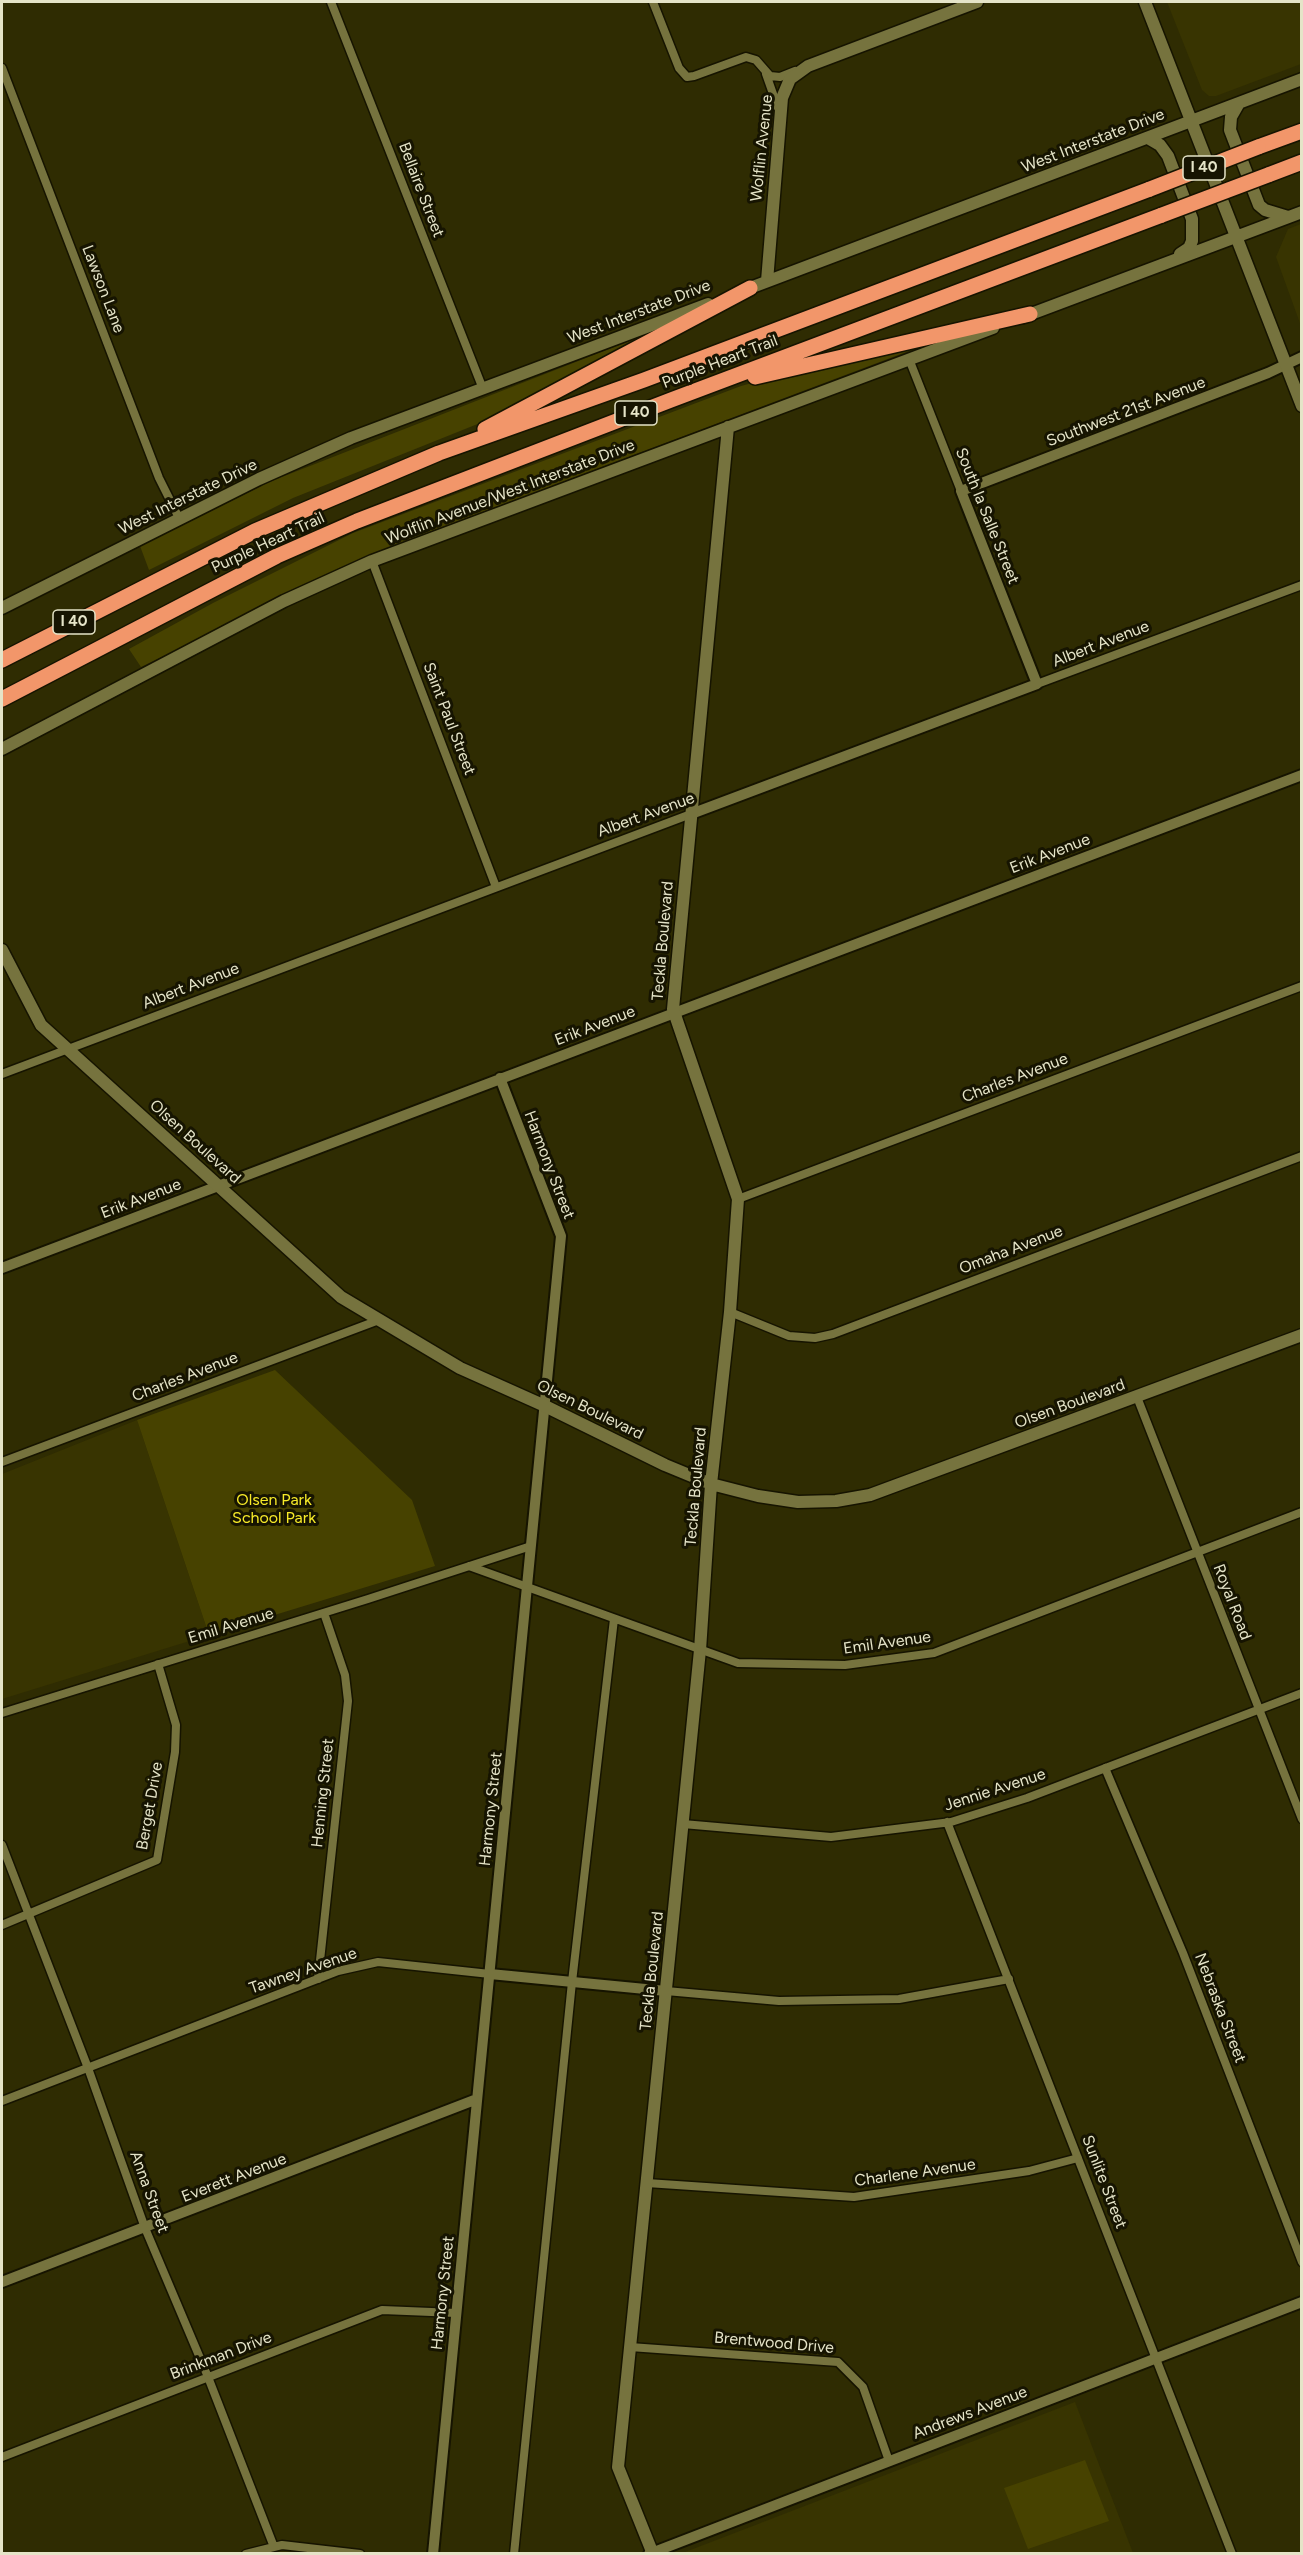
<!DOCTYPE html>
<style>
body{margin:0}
#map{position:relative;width:1303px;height:2555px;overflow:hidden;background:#2f2c02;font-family:Figtree,sans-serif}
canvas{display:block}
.frame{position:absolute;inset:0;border:3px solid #e5e4c8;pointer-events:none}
</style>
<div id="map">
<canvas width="1303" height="2555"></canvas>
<div class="frame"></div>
</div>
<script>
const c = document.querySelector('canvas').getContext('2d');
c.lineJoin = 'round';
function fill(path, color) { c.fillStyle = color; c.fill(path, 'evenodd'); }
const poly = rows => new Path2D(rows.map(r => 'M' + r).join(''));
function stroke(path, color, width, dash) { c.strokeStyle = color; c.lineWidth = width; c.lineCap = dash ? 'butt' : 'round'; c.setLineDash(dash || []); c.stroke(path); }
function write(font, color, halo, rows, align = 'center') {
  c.font = font + ' Figtree,sans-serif'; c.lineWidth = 6; c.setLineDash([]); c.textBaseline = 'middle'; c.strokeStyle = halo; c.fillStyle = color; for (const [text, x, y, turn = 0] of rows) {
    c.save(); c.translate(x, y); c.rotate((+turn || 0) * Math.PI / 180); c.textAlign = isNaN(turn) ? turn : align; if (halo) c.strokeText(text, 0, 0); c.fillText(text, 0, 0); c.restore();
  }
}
fill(poly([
 [1167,2,1301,2,1301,64,1216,96,1209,96,1202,90],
 [1301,224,1302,224,1301,326,1276,257,1288,229],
 [137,1420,209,1635,2,1699,2,1474],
 [1075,2402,1133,2553,680,2554]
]), '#383401');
fill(poly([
 [637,338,638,344,495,417,293,498,149,570,140,546,269,482],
 [922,346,377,552,141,667,129,649,213,603,353,533,741,386,830,362],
 [275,1370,412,1500,435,1566,209,1635,137,1420],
 [1085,2460,1109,2521,1028,2549,1004,2488]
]), '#474200');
const minor = poly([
 [331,2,483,389],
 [653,2,679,68,687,77,694,76,746,57,756,60,770,76,780,77,795,71],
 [2,68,159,478,180,520],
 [766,74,778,108],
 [909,359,961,491],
 [372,561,496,887],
 [1037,684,1302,585],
 [2,1074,691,814],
 [738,1199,1302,986],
 [730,1312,789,1336,815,1338,833,1334,1302,1156],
 [1137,1397,1302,1819],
 [2,1462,379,1320],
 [469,1566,738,1663,845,1665,934,1653,1302,1512],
 [2,1713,368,1599,531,1546],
 [1105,1768,1183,1953,1302,2262],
 [947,1822,1232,2554],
 [683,1824,831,1837,951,1822,1027,1798,1302,1693],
 [2,1845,88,2068,145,2228,208,2377,274,2547],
 [2,1925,157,1860,175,1752,176,1725,158,1664],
 [318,1979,348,1701,345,1675,324,1613],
 [666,1991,779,2001,899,1999,1009,1979],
 [2,2101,338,1971,378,1962,490,1974],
 [647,2183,854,2197,1029,2171,1078,2158],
 [630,2347,838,2362,863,2387,889,2461],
 [2,2457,382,2310,456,2313],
 [246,2554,282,2545,360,2554],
 [514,2554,572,1982,614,1619]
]);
const tertiary = poly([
 [691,814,1037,684,961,491,1268,373,1302,357],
 [2,1268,1302,775],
 [490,1974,666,1991],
 [2,2282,477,2099],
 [433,2554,561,1236,500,1078],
 [649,2554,1302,2302]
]);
const secondary = poly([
 [1145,2,1302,406],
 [1239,103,1231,117,1230,130,1259,205,1265,210,1288,217],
 [1148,138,1160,145,1168,156,1192,219,1192,241,1189,248,1180,254],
 [767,281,782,98,790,79,808,66,977,2],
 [742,291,1302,79],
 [1023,317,1302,212],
 [2,608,259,479,351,438,708,304],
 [2,749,284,601,372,561,993,328],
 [2,950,41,1025,341,1297,460,1368,545,1406,665,1465,711,1484,758,1496,798,1502,836,1501,870,1495,1302,1335],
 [653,2554,618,2467,700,1650,711,1484,730,1312,738,1199,673,1009,728,427]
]);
const motorway = poly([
 [1258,147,1302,131],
 [1268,175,1302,162],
 [755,377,1030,314],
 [485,429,750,288],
 [2,660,255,531,439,453,644,380,1150,189],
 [2,699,277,556,357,521,671,400,1162,215]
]);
stroke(minor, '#161400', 11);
stroke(tertiary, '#161400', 14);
stroke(secondary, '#161400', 15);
stroke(motorway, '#161400', 18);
stroke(minor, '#76733e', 8);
stroke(tertiary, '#76733e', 10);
stroke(secondary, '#76733e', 12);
stroke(motorway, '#f2966a', 15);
const motorwayBridge = poly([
 [1150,189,1258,147],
 [1162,215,1268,175]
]);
stroke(motorwayBridge, '#161400', 18, []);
stroke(motorwayBridge, '#f2966a', 15);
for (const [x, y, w] of [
 [1204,168,42],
 [636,413,42],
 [74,622,42]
]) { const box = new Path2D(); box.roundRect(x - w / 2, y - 12, w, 24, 4.5); c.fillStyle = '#161401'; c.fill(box); stroke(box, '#e5e4c8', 1.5); }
write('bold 15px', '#e5e4c8', null, [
 ["I 40",1204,168],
 ["I 40",636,413],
 ["I 40",74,622]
]);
write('16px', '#e5e4c8', '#161401', [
 ["West Interstate Drive",1093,141,-21],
 ["Wolflin Avenue",762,148,-84],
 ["Bellaire Street",421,190,69],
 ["Lawson Lane",103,289,69],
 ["West Interstate Drive",639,312,-21],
 ["Purple Heart Trail",720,362,-21],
 ["Southwest 21st Avenue",1126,412,-21],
 ["Wolflin Avenue/West Interstate Drive",510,492,-21],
 ["West Interstate Drive",188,497,-26],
 ["South la Salle Street",987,516,68],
 ["Purple Heart Trail",268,543,-25],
 ["Albert Avenue",1101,644,-21],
 ["Saint Paul Street",449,719,69],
 ["Albert Avenue",646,815,-20],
 ["Erik Avenue",1050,854,-21],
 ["Teckla Boulevard",663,941,-85],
 ["Albert Avenue",191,986,-21],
 ["Erik Avenue",595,1026,-21],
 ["Charles Avenue",1015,1078,-21],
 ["Olsen Boulevard",195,1142,42],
 ["Harmony Street",549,1165,69],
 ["Erik Avenue",141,1199,-21],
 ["Omaha Avenue",1011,1250,-21],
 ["Charles Avenue",185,1377,-21],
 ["Olsen Boulevard",1070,1404,-20],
 ["Olsen Boulevard",590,1410,26],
 ["Teckla Boulevard",696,1487,-85],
 ["Royal Road",1232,1602,69],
 ["Emil Avenue",231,1626,-17],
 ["Emil Avenue",887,1643,-8],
 ["Jennie Avenue",995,1790,-18],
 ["Henning Street",323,1793,-84],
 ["Berget Drive",150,1806,-80],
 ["Harmony Street",491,1809,-84],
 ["Tawney Avenue",303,1971,-19],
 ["Teckla Boulevard",652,1971,-84],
 ["Nebraska Street",1220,2008,69],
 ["Charlene Avenue",915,2173,-8],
 ["Everett Avenue",234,2178,-21],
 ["Sunlite Street",1104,2182,69],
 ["Anna Street",149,2192,70],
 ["Harmony Street",443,2293,-84],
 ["Brentwood Drive",774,2343,5],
 ["Brinkman Drive",221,2356,-21],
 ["Andrews Avenue",970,2413,-21]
]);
write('16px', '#f7ea28', '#161401', [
 ["Olsen Park",274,1500],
 ["School Park",274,1518]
]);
</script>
